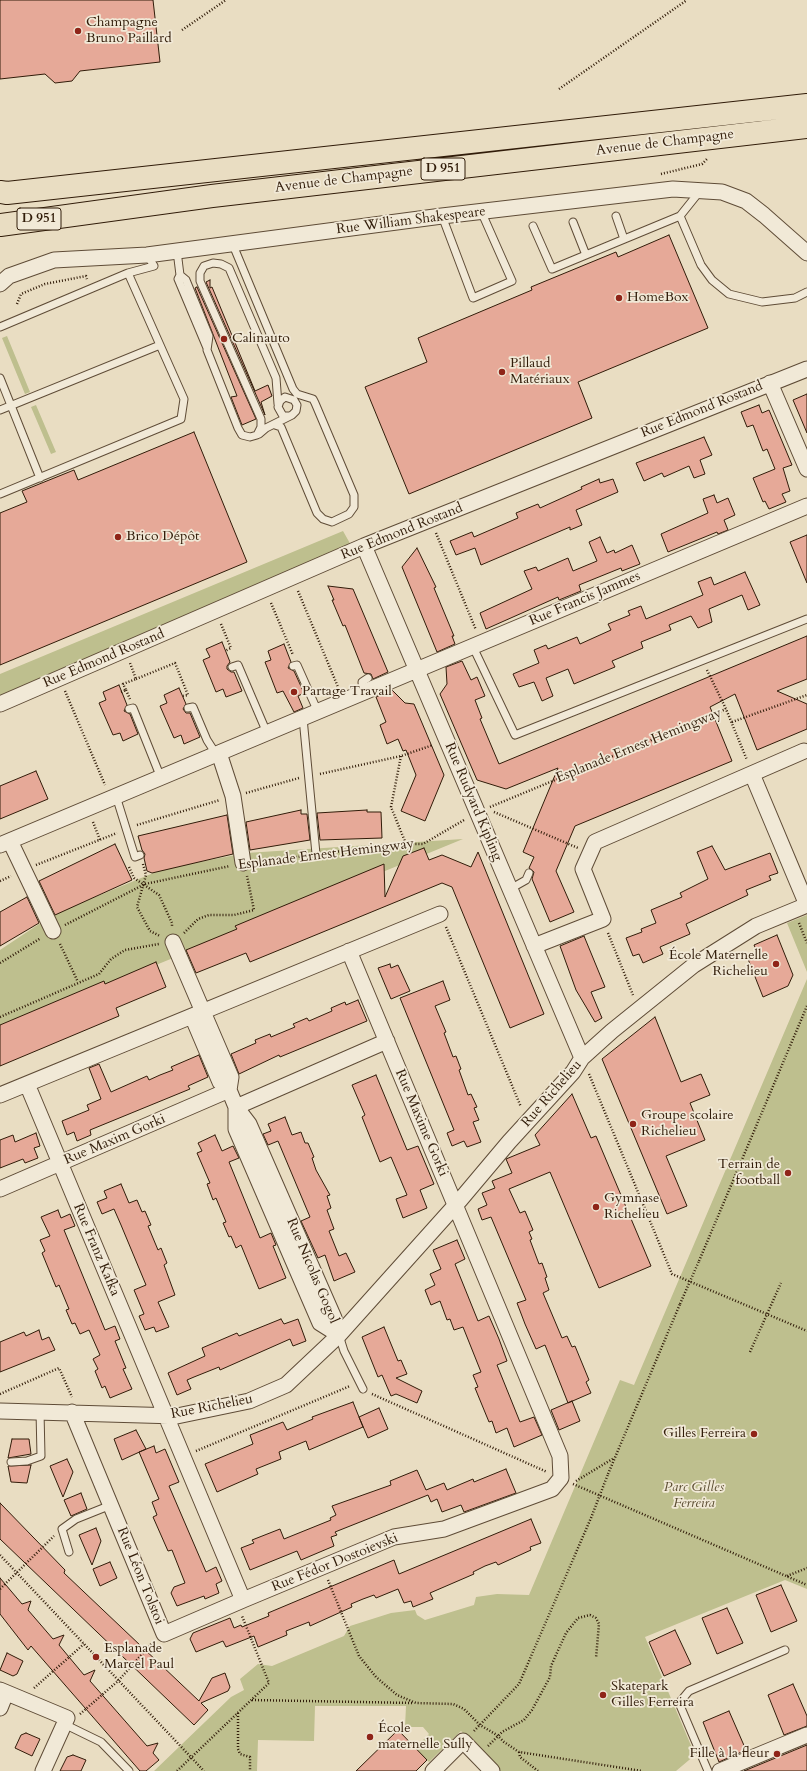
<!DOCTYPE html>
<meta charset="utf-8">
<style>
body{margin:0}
canvas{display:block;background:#e9ddc2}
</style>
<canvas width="807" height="1771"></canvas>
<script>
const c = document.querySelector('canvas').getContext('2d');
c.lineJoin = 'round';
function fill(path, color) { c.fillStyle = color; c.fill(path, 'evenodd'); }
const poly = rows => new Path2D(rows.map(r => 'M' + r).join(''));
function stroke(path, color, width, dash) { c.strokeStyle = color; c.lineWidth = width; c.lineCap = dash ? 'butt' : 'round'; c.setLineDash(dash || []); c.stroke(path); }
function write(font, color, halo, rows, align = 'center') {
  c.font = font + ' Cardo,serif'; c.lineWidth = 3.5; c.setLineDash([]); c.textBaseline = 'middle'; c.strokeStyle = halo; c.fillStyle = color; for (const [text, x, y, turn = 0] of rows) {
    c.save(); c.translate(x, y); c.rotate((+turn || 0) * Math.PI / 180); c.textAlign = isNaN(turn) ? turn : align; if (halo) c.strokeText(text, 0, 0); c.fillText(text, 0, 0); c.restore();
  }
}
fill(poly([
 [7,336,30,392,25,394,2,338],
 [36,405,56,452,51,454,31,407],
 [343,531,356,554,0,700,0,674],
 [463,839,0,1029,0,950,54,914,163,869,246,853],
 [807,915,807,972,787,923],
 [807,979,807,1589,785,1580,645,1637,695,1755,676,1771,499,1771,461,1731,429,1762,415,1748,429,1734,423,1727,405,1727,406,1706,315,1706,314,1741,258,1740,257,1771,154,1771,231,1697,244,1690,240,1679,258,1664,272,1666,344,1636,350,1626,391,1613,415,1610,417,1615,425,1620,474,1605,476,1597,497,1594,529,1595,620,1380,634,1385]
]), '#bebf8e');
const building = poly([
 [0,0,153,0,160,62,80,71,72,81,55,83,45,74,0,79,0,0],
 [669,235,708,328,578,382,592,418,409,494,365,387,427,362,418,338,532,290,531,287,616,252,618,257,669,235],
 [210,280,210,288,212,287,255,391,268,385,272,396,261,402,265,415,206,282,210,280],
 [197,287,256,419,242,425,231,397,237,396,195,288,197,287],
 [807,394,807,433,793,400,807,394],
 [759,405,762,413,769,410,792,465,783,468,790,491,782,494,786,502,769,509,765,501,763,502,753,478,775,469,767,449,763,451,753,425,747,427,741,412,759,405],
 [194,432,247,562,0,665,0,513,27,502,22,491,74,470,78,480,194,432],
 [704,437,712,455,700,460,705,474,694,478,689,466,664,477,662,473,644,481,636,463,704,437],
 [599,479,600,483,613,479,618,492,576,510,582,525,570,530,570,527,481,565,475,548,456,555,450,541,472,532,474,537,518,518,516,513,538,504,540,508,582,489,581,487,599,479],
 [714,495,717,503,728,498,735,515,724,520,728,530,718,534,717,532,668,552,661,534,708,513,703,499,714,495],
 [807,535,807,583,790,542,807,535],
 [600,537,607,553,614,550,615,553,632,545,640,564,622,571,621,568,579,585,581,591,559,600,558,597,486,629,480,613,532,589,524,571,536,567,538,571,568,558,573,571,597,561,589,542,600,537],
 [417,548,436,587,434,588,454,636,452,636,455,644,437,652,402,567,417,548],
 [745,572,760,605,748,610,742,595,709,609,712,622,698,628,691,616,669,625,671,630,641,642,643,648,612,661,615,667,574,684,568,669,546,678,553,696,542,701,534,682,519,687,513,674,539,663,534,650,546,645,548,649,577,637,580,644,611,630,608,624,630,615,628,611,641,606,646,619,703,595,698,582,711,577,714,585,745,572],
 [328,586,353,589,388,672,373,679,371,674,364,673,345,625,343,626,332,600,334,600,328,586],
 [807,636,807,679,777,691,807,704,807,729,757,750,735,694,710,707,732,761,575,826,556,871,574,912,550,922,532,879,534,872,529,868,534,857,523,852,558,768,506,789,477,780,440,694,447,684,446,667,462,661,471,680,477,677,485,696,475,700,482,718,480,719,499,764,807,636],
 [222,642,230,662,227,666,227,669,231,672,234,672,242,691,226,697,223,689,216,692,203,660,210,657,206,649,222,642],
 [284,644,291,662,288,668,294,671,304,693,298,696,303,708,294,712,283,691,277,693,265,662,271,660,268,651,284,644],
 [119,685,127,705,124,711,130,714,138,734,123,741,120,733,113,735,99,703,106,700,103,692,119,685],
 [179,688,186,704,183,709,186,713,190,713,200,737,184,744,181,735,174,738,160,706,167,703,164,695,179,688],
 [392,690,405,703,414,704,444,775,425,821,401,811,416,775,406,750,403,751,398,739,387,744,380,725,386,722,376,697,392,690],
 [36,771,48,799,0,819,0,786,36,771],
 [301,810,301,814,307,814,310,840,250,850,246,822,301,810],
 [367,810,367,812,381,812,382,838,320,840,317,813,367,810],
 [227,815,233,854,152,873,147,871,144,858,145,854,142,850,138,836,227,815],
 [115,844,132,880,55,915,39,881,115,844],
 [712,846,725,870,770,853,778,873,769,876,771,880,746,890,748,895,686,924,690,934,660,947,663,954,643,963,639,954,633,956,626,938,642,932,641,929,656,923,651,910,682,897,680,893,708,879,697,852,712,846],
 [424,848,429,860,442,855,471,867,478,852,544,1014,510,1028,452,887,442,883,250,962,246,953,196,973,186,950,237,929,235,926,384,864,385,897,403,856,424,848],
 [27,897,39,923,0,946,0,912,27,897],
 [777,935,793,975,788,986,763,997,748,959,758,954,754,945,777,935],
 [584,936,605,987,591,992,602,1018,595,1022,576,990,560,946,584,936],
 [156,962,166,987,116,1008,119,1016,0,1066,0,1025,104,981,105,984,156,962],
 [390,964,391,968,398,965,410,991,391,999,378,968,390,964],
 [443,981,450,1000,435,1006,446,1032,444,1033,453,1057,456,1056,461,1069,459,1070,468,1095,471,1094,477,1107,474,1108,479,1120,473,1122,481,1142,467,1147,464,1141,452,1146,447,1133,454,1130,400,998,443,981],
 [358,1000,367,1021,280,1057,279,1055,239,1074,231,1054,256,1043,255,1040,270,1034,271,1037,295,1027,293,1024,307,1018,309,1021,332,1011,331,1008,345,1002,346,1005,358,1000],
 [655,1017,681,1082,701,1074,710,1095,690,1103,705,1140,666,1156,687,1206,667,1214,602,1059,655,1017],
 [199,1055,208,1077,188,1086,190,1089,90,1130,91,1135,77,1141,74,1132,67,1135,62,1121,89,1110,87,1105,101,1099,89,1068,99,1064,111,1092,147,1076,149,1080,160,1075,173,1070,171,1067,199,1055],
 [376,1075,407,1150,418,1146,434,1184,420,1190,427,1208,403,1218,396,1199,407,1195,391,1157,380,1162,362,1117,365,1115,352,1085,376,1075],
 [572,1094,591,1138,596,1136,651,1266,599,1288,550,1172,509,1189,520,1213,525,1211,533,1230,529,1232,532,1239,530,1240,539,1264,542,1263,547,1277,545,1278,549,1290,543,1293,562,1338,567,1336,572,1347,575,1346,589,1380,586,1382,591,1393,568,1403,545,1345,536,1349,525,1324,517,1303,526,1300,491,1217,482,1220,478,1209,487,1205,482,1193,495,1188,492,1181,512,1173,506,1159,540,1145,535,1135,572,1094],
 [285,1117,292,1135,301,1132,305,1143,308,1143,314,1157,312,1158,316,1170,330,1195,327,1196,331,1208,327,1210,334,1229,329,1231,339,1256,346,1253,355,1272,334,1281,325,1255,318,1258,301,1221,310,1217,278,1141,268,1145,263,1134,271,1131,268,1124,285,1117],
 [36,1133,40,1146,34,1148,38,1158,25,1163,23,1159,0,1168,0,1140,13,1135,15,1142,36,1133],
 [215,1135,222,1151,233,1146,239,1158,229,1162,260,1238,271,1233,276,1245,273,1246,286,1278,259,1289,241,1245,236,1248,231,1236,229,1237,223,1223,226,1222,216,1198,213,1200,207,1184,210,1183,197,1153,202,1151,198,1143,215,1135],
 [121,1184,129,1203,137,1200,142,1212,145,1211,151,1225,148,1226,158,1250,161,1248,167,1263,164,1265,175,1295,158,1302,169,1327,156,1332,154,1327,145,1330,139,1316,144,1314,134,1290,146,1285,121,1225,114,1209,102,1214,97,1202,107,1198,104,1191,121,1184],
 [58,1210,61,1218,70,1214,75,1226,64,1230,105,1330,115,1326,120,1339,115,1341,126,1368,123,1369,132,1389,110,1398,105,1386,102,1388,95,1371,98,1369,93,1359,100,1355,89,1330,80,1334,75,1323,72,1324,66,1310,69,1309,59,1285,56,1287,42,1253,45,1251,40,1240,50,1236,41,1217,58,1210],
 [457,1240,465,1259,455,1264,478,1321,489,1316,499,1339,507,1361,497,1365,520,1422,534,1417,542,1435,514,1447,507,1428,496,1433,492,1421,489,1422,475,1388,478,1387,473,1375,481,1372,463,1327,454,1330,450,1319,447,1320,440,1301,431,1305,425,1290,435,1285,430,1274,441,1269,433,1250,457,1240],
 [281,1319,284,1324,298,1319,306,1341,293,1346,290,1339,220,1370,219,1367,194,1377,187,1380,191,1389,177,1395,168,1373,205,1356,202,1348,237,1333,239,1336,281,1319],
 [384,1327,398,1361,401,1360,407,1374,396,1378,422,1391,417,1403,396,1394,391,1396,382,1375,378,1377,362,1337,384,1327],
 [39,1330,42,1340,49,1337,55,1350,0,1372,0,1342,24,1332,26,1336,39,1330],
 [572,1401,580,1421,559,1430,551,1410,572,1401],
 [353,1402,363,1427,309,1450,306,1441,279,1452,281,1459,256,1469,258,1474,217,1492,205,1464,253,1444,250,1435,283,1422,287,1430,313,1419,312,1417,353,1402],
 [379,1408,388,1429,368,1438,359,1417,379,1408],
 [136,1430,146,1449,122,1460,114,1439,136,1430],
 [12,1439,29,1439,31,1454,8,1458,12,1439],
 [154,1446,156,1453,165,1449,179,1482,169,1486,206,1572,216,1567,222,1581,216,1584,219,1593,205,1599,204,1596,177,1606,171,1593,174,1587,185,1583,172,1550,168,1551,153,1517,157,1515,152,1502,159,1499,139,1452,154,1446],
 [67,1459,73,1472,63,1497,50,1466,67,1459],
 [31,1465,27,1483,11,1482,8,1466,31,1465],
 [506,1469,516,1493,464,1512,461,1505,442,1512,437,1499,431,1502,428,1495,335,1532,337,1535,331,1537,334,1546,301,1560,297,1551,250,1570,241,1548,254,1543,252,1540,280,1529,284,1539,331,1520,330,1518,336,1515,332,1506,391,1485,390,1481,417,1470,426,1490,444,1483,447,1490,473,1479,474,1482,506,1469],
 [81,1493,87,1509,71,1516,64,1500,81,1493],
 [0,1503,65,1570,64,1573,199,1701,212,1678,225,1673,230,1687,228,1691,201,1703,208,1710,194,1725,0,1539,0,1503],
 [531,1519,541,1543,530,1547,531,1550,498,1565,496,1562,485,1566,473,1572,474,1574,430,1593,433,1599,413,1607,411,1601,404,1603,398,1589,376,1598,374,1595,363,1599,351,1604,352,1607,310,1626,309,1622,286,1631,287,1635,258,1647,254,1636,226,1647,223,1641,196,1652,190,1639,193,1633,230,1618,234,1628,241,1625,242,1627,269,1616,268,1613,394,1560,399,1574,531,1519],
 [96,1528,101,1541,92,1565,79,1535,96,1528],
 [110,1562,117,1578,100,1586,93,1569,110,1562],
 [0,1578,22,1604,31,1601,28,1610,53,1639,64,1635,59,1645,84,1675,95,1670,90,1681,147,1746,158,1743,153,1753,159,1760,146,1771,140,1771,31,1646,28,1650,0,1614,0,1578],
 [781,1585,797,1621,771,1632,756,1595,781,1585],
 [727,1608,743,1643,717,1654,702,1618,727,1608],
 [675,1630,691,1664,664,1676,649,1642,675,1630],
 [7,1653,23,1661,17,1674,13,1676,0,1670,7,1653],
 [793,1684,807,1716,807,1726,784,1735,768,1695,793,1684],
 [729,1711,746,1750,719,1762,703,1722,729,1711],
 [398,1730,427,1760,416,1771,356,1771,398,1730],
 [26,1733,40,1739,32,1756,15,1748,21,1735,26,1733],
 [807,1745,807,1771,744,1771,807,1745],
 [73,1755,86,1760,81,1771,60,1771,67,1757,73,1755]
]);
fill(building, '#e6a998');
stroke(building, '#311c09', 1);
const lane = poly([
 [442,216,473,298,512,281,481,211],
 [616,216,624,239],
 [680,216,701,265,712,280,729,294,762,302,795,298,807,292],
 [573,222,586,255],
 [533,226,552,269,680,216,700,191],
 [233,245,293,389,297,394,313,399,315,403,354,495,354,507,349,514,332,522,323,519,317,513,281,427,275,425],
 [177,251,180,275,186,280,209,336,207,350,238,428,242,435,250,437,257,435,261,427,261,419,200,281,200,273,204,266,213,263,221,264,229,268,276,378,278,404],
 [180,275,178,279,207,348],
 [0,327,128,273],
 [0,378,40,478],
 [0,410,160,345],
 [259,434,266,428,292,415,296,411,297,405,294,400,285,397,280,401,278,407,283,416,289,416],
 [0,494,181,419,184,399,128,273,154,266,147,255],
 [473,647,515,735,807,619],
 [293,666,297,665,318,712],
 [232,667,238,665,267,733],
 [363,693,362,682,368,678],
 [188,708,193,707,207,740,216,754],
 [129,709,133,708,161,778],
 [303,718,316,854],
 [116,796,135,857,140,855],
 [510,889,526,880,529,873],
 [339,1335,344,1351,363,1389],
 [11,1462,27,1461,41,1456,40,1411],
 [69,1552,62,1529,76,1519,111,1505],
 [64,1724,101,1742,129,1771],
 [708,1771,679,1703,689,1691,785,1650]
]);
const street = poly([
 [0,284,9,276,54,260,147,255,442,216,673,189,722,192,746,201,764,215,807,253],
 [770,383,807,469],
 [364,546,582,1058],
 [0,704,364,546,807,369],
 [219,753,233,796,243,863],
 [752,774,807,905],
 [10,841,53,931],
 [0,845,807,506],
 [173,942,231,1077,229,1090],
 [534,946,603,919,583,869,595,842,804,751],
 [192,1016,220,1082,229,1090,236,1107,249,1124,334,1318,339,1335],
 [27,1084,243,1600,394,1537,444,1529,552,1489,561,1478,560,1456,349,951],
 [0,1095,440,914],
 [236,1107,236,1129,320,1323,339,1335],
 [236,1107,387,1041],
 [0,1189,229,1090],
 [0,1411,177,1416,249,1401,286,1385,339,1335,461,1199,509,1142,573,1072,582,1058,612,1031,694,965,756,926,807,905],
 [72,1412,164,1634,243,1600],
 [0,1690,67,1718,43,1771],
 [0,1708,6,1693],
 [433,1771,463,1741,492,1771],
 [720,1771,807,1735]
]);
const primary = poly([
 [0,192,7,193,807,105],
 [0,225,212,196,807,127]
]);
stroke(lane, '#5f4c37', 9);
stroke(street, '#5f4c37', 17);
stroke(primary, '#311c09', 24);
stroke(poly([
 [182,30,226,0],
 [559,89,687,0],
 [661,174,702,164,707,159],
 [17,304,21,294,45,284,86,276,87,279],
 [436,533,476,630],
 [298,591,338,687],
 [271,603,293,655],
 [221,624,231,648,225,651],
 [707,670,726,709,747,760],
 [136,679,175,663,188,695,183,696],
 [126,690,130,699],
 [65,691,105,785],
 [121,692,126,690,123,684,136,679,130,663],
 [732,722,807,695],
 [401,756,391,807,406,844],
 [320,774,401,756,433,745],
 [246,793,299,778],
 [490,807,726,709],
 [494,812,578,848],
 [93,822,100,840],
 [137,825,220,800],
 [326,853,396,844,423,844,464,820],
 [257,862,305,856],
 [143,864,146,875,137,907,150,931,160,936],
 [36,865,117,833],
 [129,867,134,878,159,895,172,923,172,927],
 [0,881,11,876],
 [799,923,807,943],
 [65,925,145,884,230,866],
 [446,927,521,1107],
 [184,933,198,919,209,915,234,915,254,910,247,876],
 [608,933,633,995],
 [60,944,78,982],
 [0,963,41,938],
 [0,1017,99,974,111,959,125,950,159,944],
 [589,1074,672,1274,807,1331],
 [699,1261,807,1006],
 [750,1352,781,1283],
 [0,1394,59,1368,72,1397],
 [372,1394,547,1472],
 [196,1451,350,1386],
 [608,1474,680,1304],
 [576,1481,614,1458],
 [573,1484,807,1585],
 [0,1555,204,1771],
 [787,1576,807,1568],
 [328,1580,359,1656,376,1677,397,1695,416,1703,453,1704,464,1709,480,1725,497,1735,504,1742,519,1752,642,1771],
 [0,1589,54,1536],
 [34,1688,84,1644],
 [252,1700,413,1703],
 [238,1713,238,1749,240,1754,250,1757,250,1771],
 [80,1714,118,1681,153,1642],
 [474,1731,519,1684,591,1518],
 [488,1746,502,1732,524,1720,532,1710,550,1677,551,1666,566,1633,578,1618,590,1615,596,1618,599,1624,596,1658],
 [519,1752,520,1757,538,1771],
 [177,1771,269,1683,242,1616]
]), '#311c09', 2.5, [1, 2]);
stroke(lane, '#f1e9d7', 7);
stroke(street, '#f1e9d7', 15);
stroke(primary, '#e9ddc2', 22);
stroke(poly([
 [680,1304,699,1261],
 [591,1518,608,1474]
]), '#311c09', 2.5, [1, 2]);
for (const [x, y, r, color] of [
 [78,31,4,"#8f2418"],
 [619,298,4,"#8f2418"],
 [224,339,4,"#8f2418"],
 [502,372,4,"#8f2418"],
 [118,537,4,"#8f2418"],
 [294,692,4,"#8f2418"],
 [776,964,4,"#8f2418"],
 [633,1124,4,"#8f2418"],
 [788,1173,4,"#8f2418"],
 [596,1207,4,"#8f2418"],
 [754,1434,4,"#8f2418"],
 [96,1657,4,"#8f2418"],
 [603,1695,4,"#8f2418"],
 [370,1737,4,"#8f2418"],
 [777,1754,4,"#8f2418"]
]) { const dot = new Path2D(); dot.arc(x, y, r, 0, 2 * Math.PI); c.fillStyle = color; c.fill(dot); stroke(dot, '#f1e9d7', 1.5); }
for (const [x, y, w] of [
 [443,169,44],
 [39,219,44]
]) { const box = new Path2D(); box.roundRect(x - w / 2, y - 11, w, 22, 3); c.fillStyle = '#f1e9d7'; c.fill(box); stroke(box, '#311c09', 1); }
write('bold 13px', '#311c09', null, [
 ["D 951",443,169],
 ["D 951",39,219]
]);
write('14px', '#311c09', '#f1e9d7', [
 ["Champagne",86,23],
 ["Bruno Paillard",86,39],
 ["HomeBox",627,298],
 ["Calinauto",232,339],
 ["Pillaud",510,364],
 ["Matériaux",510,380],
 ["Brico Dépôt",126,537],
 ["Partage Travail",302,692],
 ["École Maternelle",768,956,"right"],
 ["Richelieu",768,972,"right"],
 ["Groupe scolaire",641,1116],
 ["Richelieu",641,1132],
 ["Terrain de",780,1165,"right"],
 ["football",780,1181,"right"],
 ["Gymnase",604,1199],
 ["Richelieu",604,1215],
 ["Gilles Ferreira",746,1434,"right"],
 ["Esplanade",104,1649],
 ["Marcel Paul",104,1665],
 ["Skatepark",611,1687],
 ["Gilles Ferreira",611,1703],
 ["École",378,1729],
 ["maternelle Sully",378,1745],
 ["Fille à la fleur",769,1754,"right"]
], 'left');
write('14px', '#311c09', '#f1e9d7', [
 ["Avenue de Champagne",665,143,-7],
 ["Avenue de Champagne",344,180,-7],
 ["Rue William Shakespeare",411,221,-7],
 ["Rue Edmond Rostand",702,410,-22],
 ["Rue Edmond Rostand",402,532,-22],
 ["Rue Francis Jammes",585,599,-23],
 ["Rue Edmond Rostand",104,659,-23],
 ["Esplanade Ernest Hemingway",639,746,-22],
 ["Rue Rudyard Kipling",473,802,67],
 ["Esplanade Ernest Hemingway",326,855,-7],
 ["Rue Richelieu",552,1094,-49],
 ["Rue Maxime Gorki",421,1123,67],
 ["Rue Maxim Gorki",115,1140,-23],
 ["Rue Franz Kafka",96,1250,67],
 ["Rue Nicolas Gogol",312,1271,67],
 ["Rue Richelieu",212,1407,-11],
 ["Rue Fédor Dostoievski",335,1563,-22],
 ["Rue Léon Tolstoi",140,1576,68]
]);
write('italic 14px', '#5b4d31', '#f1e9d7', [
 ["Parc Gilles",694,1488],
 ["Ferreira",694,1504]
]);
</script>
